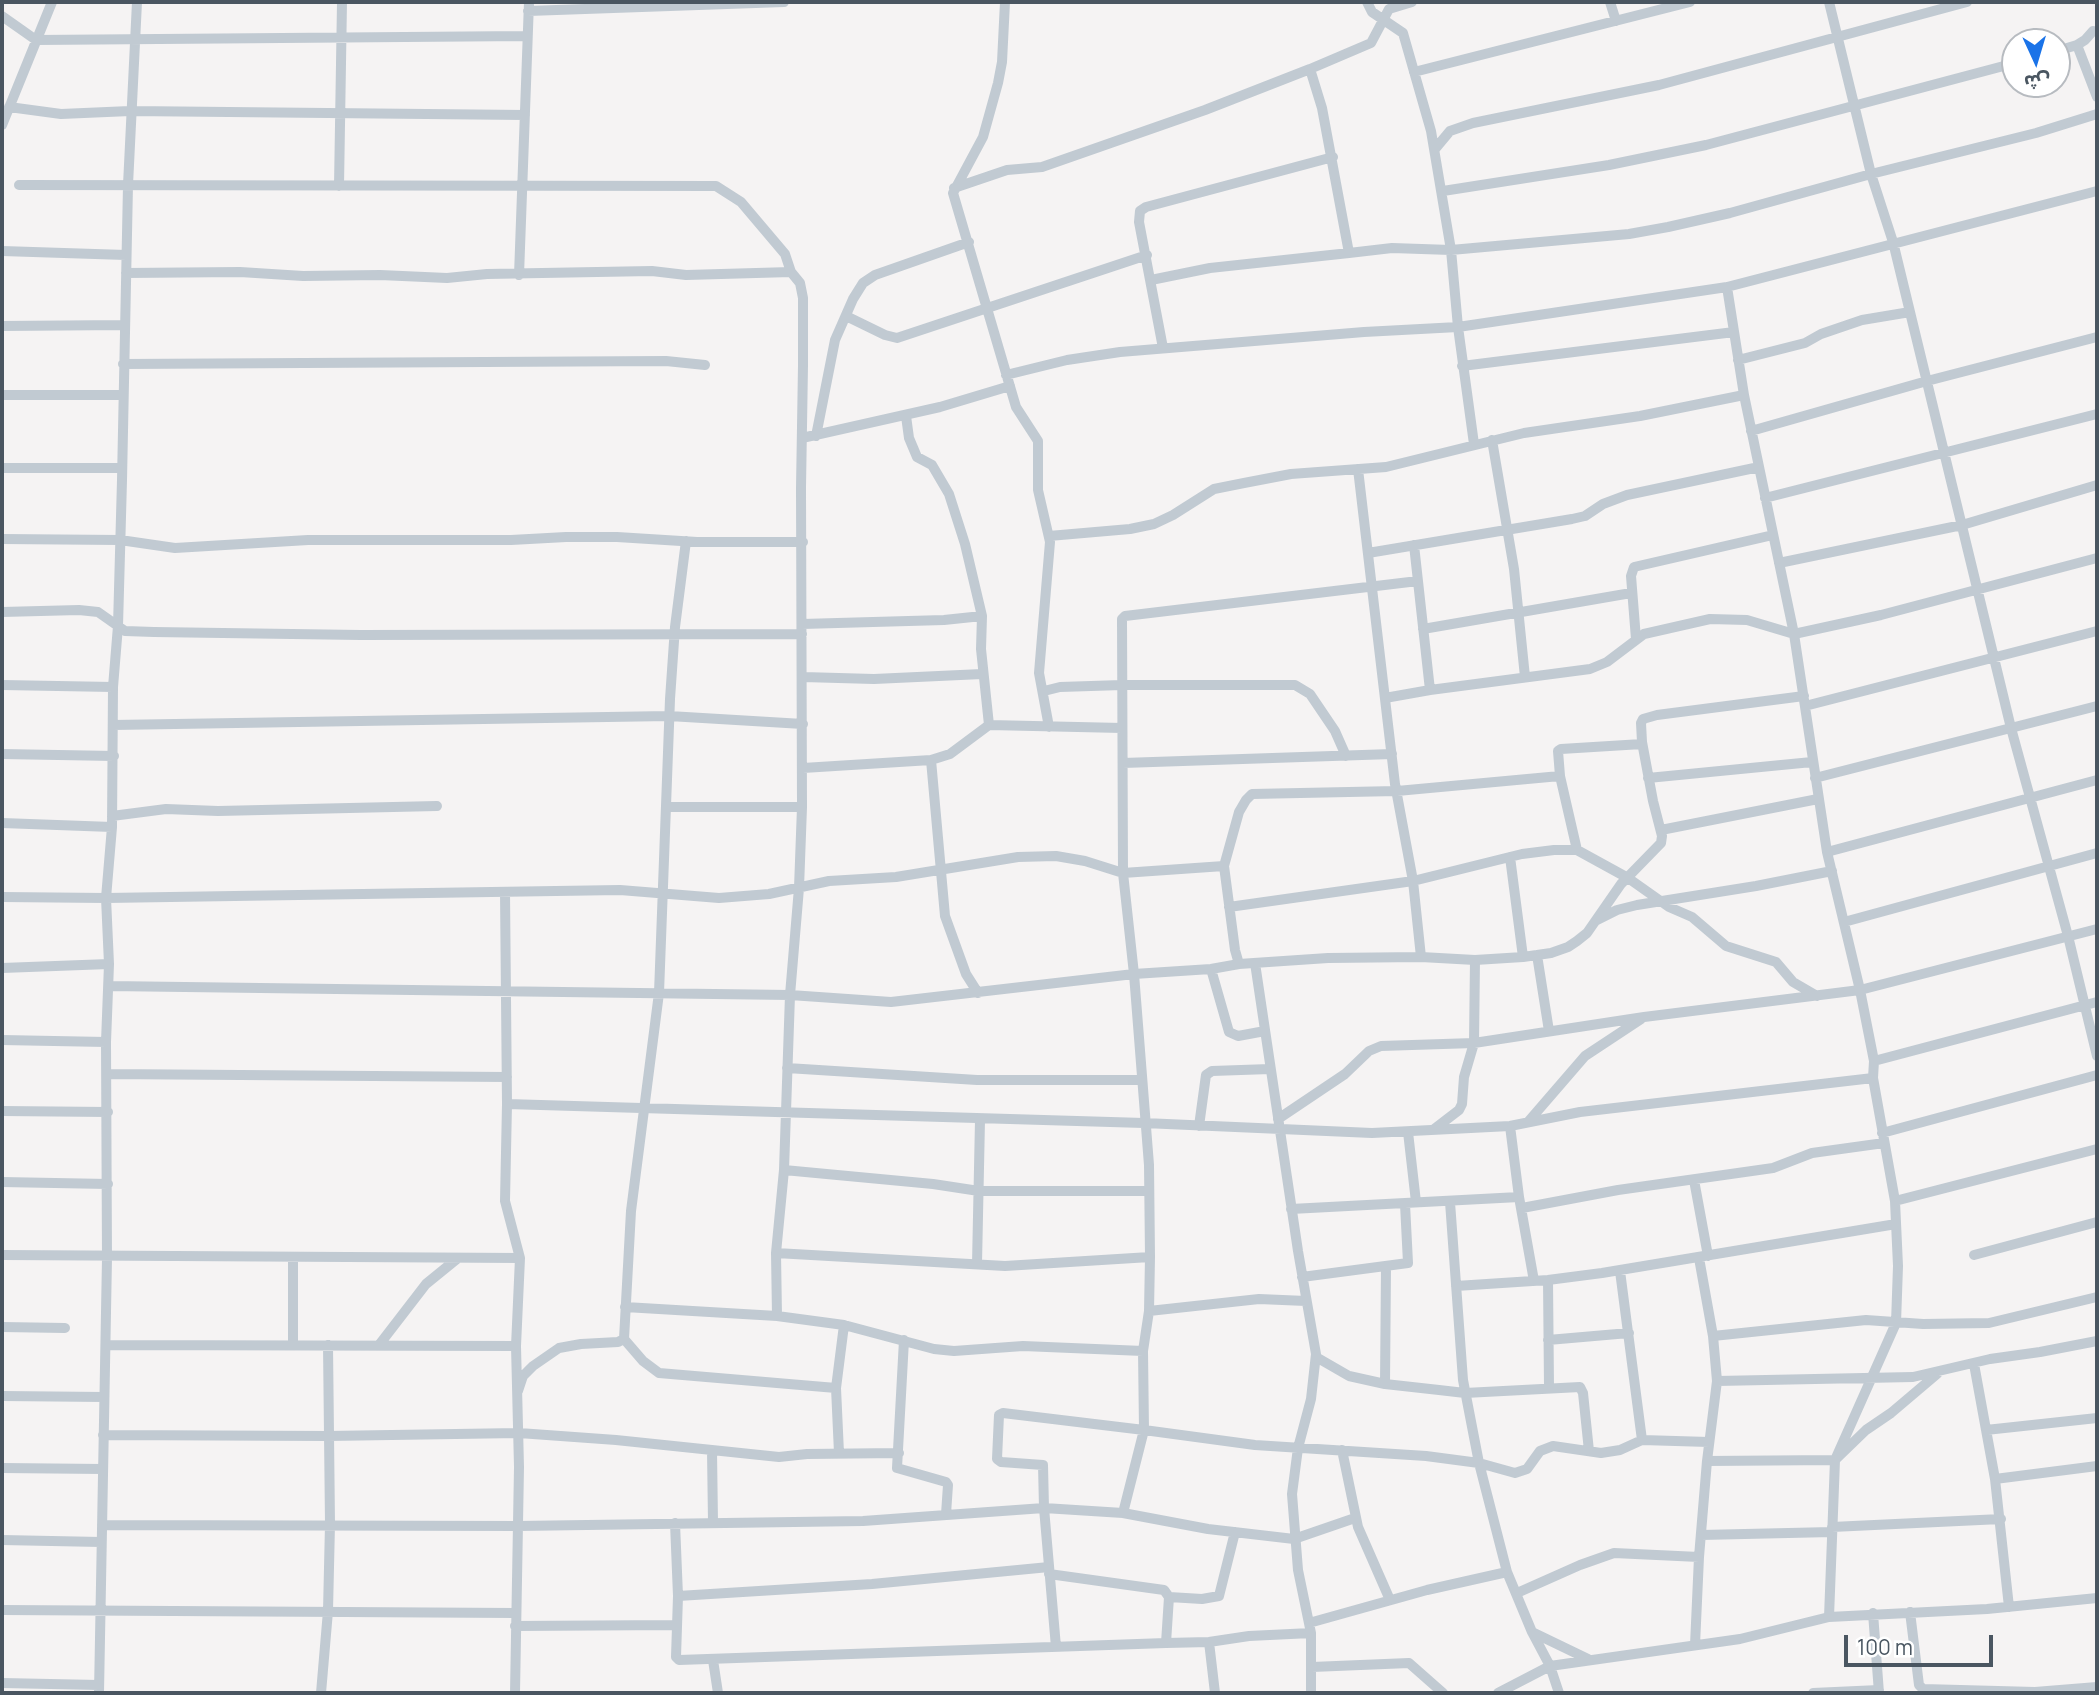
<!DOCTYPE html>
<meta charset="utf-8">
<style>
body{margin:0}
#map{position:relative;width:2099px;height:1695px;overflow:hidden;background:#f5f3f3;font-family:Manrope,"Noto Sans Arabic",sans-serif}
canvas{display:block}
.frame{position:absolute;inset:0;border:4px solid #4a5661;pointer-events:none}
.north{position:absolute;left:2001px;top:28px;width:70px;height:70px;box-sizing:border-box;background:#fff;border:2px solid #b7bbc0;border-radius:50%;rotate:176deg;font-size:19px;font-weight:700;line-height:28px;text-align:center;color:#4a5661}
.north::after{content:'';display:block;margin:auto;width:24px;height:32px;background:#1a73e8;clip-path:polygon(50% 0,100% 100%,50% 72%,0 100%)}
.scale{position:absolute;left:1844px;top:1635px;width:149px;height:32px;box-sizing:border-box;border:4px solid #4a5661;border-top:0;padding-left:9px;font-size:21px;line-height:24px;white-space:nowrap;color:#4a5661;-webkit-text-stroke:5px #fff;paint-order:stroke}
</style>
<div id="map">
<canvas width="2099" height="1695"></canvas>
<div class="frame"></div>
<div class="north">ش</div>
<div class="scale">100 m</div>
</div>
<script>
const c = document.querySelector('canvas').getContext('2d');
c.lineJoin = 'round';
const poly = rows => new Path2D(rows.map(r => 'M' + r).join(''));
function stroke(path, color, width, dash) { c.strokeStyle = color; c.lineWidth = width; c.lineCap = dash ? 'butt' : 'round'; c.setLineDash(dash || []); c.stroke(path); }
stroke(poly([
 [1005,2,1002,62,998,83,983,137,953,193,1016,407,1038,441,1038,490,1050,542,1039,673,1049,727],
 [1367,2,1372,12,1403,33,1431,131,1451,250,1458,327,1474,444],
 [1610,2,1616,21],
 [1829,2,1871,174,1893,242,2011,728,2068,936,2097,1056],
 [528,11,784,2],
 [2,16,36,40,527,36],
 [2077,45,2097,97],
 [2057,51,2077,45,2085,40,2093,31],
 [1310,69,1322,108,1349,253],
 [1414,72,1690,2],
 [9,107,61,114,130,111,525,115],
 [2,125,52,2],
 [1435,149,1450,131,1473,123,1659,85,1967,2],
 [19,185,716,186,741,202,785,254,791,272],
 [339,186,342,2],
 [954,188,1007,170,1042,167,1205,110,1310,69,1371,43,1389,9,1412,2],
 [1443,191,1609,165,1706,145,2015,63],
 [2,251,126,255],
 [126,273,240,272,303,276,380,275,447,278,487,274,652,271,686,275,791,272,800,283,803,298,803,365,801,488,802,807,799,888,790,995,784,1170,776,1253,777,1316],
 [519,275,529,2],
 [1151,280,1210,268,1349,253,1392,248,1451,250,1629,234,1668,227,1730,213,1871,174,2036,133,2097,114],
 [1727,287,1744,395,1794,634,1827,852,1860,990,1874,1061,1873,1078,1895,1201,1898,1266,1896,1323,1835,1460,1829,1617],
 [846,316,885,335,897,338,1147,255],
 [2,326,125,325],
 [1163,348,1139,222,1140,211,1146,207,1333,157],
 [1738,360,1805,343,1821,334,1862,320,1910,312],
 [123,364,666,361,705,365],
 [1462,366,1734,332],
 [1006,375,1067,360,1120,352,1364,332,1458,327,1727,287,2097,191],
 [2,395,123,395],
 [906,416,909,438,917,457,932,465,949,494,965,544,982,616,981,649,989,725],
 [1751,431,1927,381,2097,337],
 [816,436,835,340,853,299,863,283,875,275,969,242],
 [802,438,940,407,1010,386],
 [1492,440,1514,569,1525,677],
 [2,468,122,468],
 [1765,498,2097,414],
 [1049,536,1130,529,1154,524,1173,515,1214,489,1244,483,1291,474,1386,467,1524,433,1640,416,1744,395],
 [2,539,120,540,175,548,308,540,511,540,566,537,617,537,697,542,803,542],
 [1414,545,1430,690],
 [1368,553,1572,519,1585,516,1603,504,1627,495,1759,467],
 [1779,563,1962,525,2097,485],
 [1418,581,1125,616,1122,619,1123,873,1134,974,1149,1165,1150,1257,1149,1311,1143,1351,1144,1430,1255,1445,1426,1456,1479,1463,1515,1473,1527,1469,1540,1451,1553,1446,1601,1453,1620,1450,1642,1440,1709,1442],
 [2,612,79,610,98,612,125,631,154,632,361,635,802,634],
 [802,624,944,620,982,616],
 [1423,629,1631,593],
 [1636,639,1631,576,1634,567,1773,535],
 [803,677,874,679,982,674],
 [2,685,113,687],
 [1044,691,1060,687,1122,685,1295,685,1310,694,1335,731,1346,756],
 [1385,698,1430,690,1590,669,1607,662,1644,634,1710,619,1747,620,1794,634,1881,615,2097,558],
 [1805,706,2097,631],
 [113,725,669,716,803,724],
 [2,754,114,756],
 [931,760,945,916,966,974,978,993],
 [1123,763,1392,754],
 [803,768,931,760,950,754,989,725,1122,728],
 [1648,778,1812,762],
 [1815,778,2097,706],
 [666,807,802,807],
 [112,816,166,809,218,811,437,806],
 [2,823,112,827],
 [1661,830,1818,799],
 [1577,850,1560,776,1558,751,1561,749,1642,744],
 [1827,852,2097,780],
 [1510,857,1523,957],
 [1224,866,1239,812,1246,800,1252,794,1397,791,1560,776],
 [505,892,507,1104,505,1201,520,1258,516,1346,519,1467,515,1693],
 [2,897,106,898,620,890,719,898,769,894,829,881,896,877,1018,857,1056,856,1085,861,1123,873,1224,866,1235,950,1239,964],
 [1229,907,1413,881,1522,854,1554,850,1577,850,1628,878,1669,907,1692,917,1726,946,1776,962,1793,982,1817,996],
 [1597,920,1617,910,1637,905,1756,886,1832,871],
 [1844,922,2097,853],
 [1537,955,1549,1031],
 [1421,957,1475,960,1523,957,1551,953,1568,947,1577,941,1587,933,1621,884,1661,843,1662,836,1653,801,1642,742,1641,723,1643,719,1657,715,1804,696],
 [1255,963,1298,1251,1316,1354,1311,1399,1298,1448,1292,1494,1298,1570,1311,1633,1311,1693],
 [2,968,109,964],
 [1211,969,1229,1032,1238,1036,1265,1031],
 [109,986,790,995,891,1002,1134,974,1211,969,1239,964,1328,958,1421,957,1413,881,1395,784,1358,469],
 [2,1040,106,1042],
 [1874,1061,2097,1002],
 [787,1068,977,1080,1141,1080],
 [107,1074,507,1077],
 [507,1104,1144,1123,1372,1133,1510,1126,1580,1112,1873,1078],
 [2,1111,108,1112],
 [1278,1119,1345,1074,1369,1051,1381,1046,1474,1043,1644,1017,1860,990,2097,929],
 [1528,1122,1585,1056,1641,1019],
 [1199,1126,1206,1075,1212,1071,1270,1069],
 [1510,1126,1519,1197,1534,1281],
 [1433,1130,1459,1110,1462,1104,1464,1077,1474,1043,1475,960],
 [1408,1132,1416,1202],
 [1882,1133,2097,1075],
 [784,1170,933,1184,979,1191,1149,1191],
 [1694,1180,1708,1256],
 [2,1182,108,1184],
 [1895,1201,2097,1149],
 [1450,1202,1463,1380,1479,1463,1507,1572,1532,1632,1550,1666,1559,1693],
 [1522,1208,1618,1190,1773,1168,1812,1153,1884,1143],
 [1291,1209,1519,1197],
 [776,1253,1005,1266,1150,1257],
 [2,1255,520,1258],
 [1974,1255,2097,1222],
 [977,1264,980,1120],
 [1620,1271,1642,1440],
 [1302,1277,1408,1263,1405,1204],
 [1548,1280,1549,1387],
 [1456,1286,1548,1280,1602,1273,1896,1224],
 [625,1307,777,1316,844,1325,934,1349,954,1351,1023,1346,1143,1351],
 [1149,1311,1259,1299,1306,1301],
 [2,1327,65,1328],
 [1713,1336,1866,1320,1923,1324,1989,1323,2097,1297],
 [624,1339,643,1361,659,1373,836,1388],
 [904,1340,897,1468,946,1482,948,1485,946,1514],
 [1548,1340,1629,1333],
 [106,1345,516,1346],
 [293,1345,293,1257],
 [379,1345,426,1284,458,1258],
 [1316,1357,1349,1376,1385,1384,1439,1390,1465,1393,1580,1387,1583,1393,1589,1451],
 [1974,1364,1995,1479,2009,1607],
 [1717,1381,1913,1377,1990,1359,2040,1352,2097,1341],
 [1385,1384,1386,1267],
 [518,1391,523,1376,533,1366,559,1348,581,1344,618,1342,624,1339,631,1211,659,993,670,699,675,627,686,541],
 [2,1396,104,1397],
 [1003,1413,1144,1430,1123,1513,1044,1508,1043,1465,1001,1462,997,1459,999,1415,1003,1413],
 [1986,1430,2097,1418],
 [103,1435,328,1436,519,1433,616,1440,779,1457,807,1454,899,1453],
 [1342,1450,1358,1527,1390,1600],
 [712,1451,713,1522],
 [839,1453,836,1388,844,1325],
 [1707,1461,1835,1460,1866,1430,1891,1413,1937,1374],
 [2,1468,103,1469],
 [1995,1479,2097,1466],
 [1123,1513,1208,1529,1294,1539,1355,1518],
 [675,1523,678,1596,676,1657,679,1660,1166,1643],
 [102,1525,518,1526,863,1521,1044,1508,1056,1647],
 [1832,1527,2001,1519],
 [1701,1535,1832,1532],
 [2,1540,101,1542],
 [1049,1574,1164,1590,1169,1597,1166,1643,1209,1642,1249,1636,1311,1633],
 [1517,1593,1580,1565,1614,1553,1699,1557],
 [678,1596,872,1584,1049,1567],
 [1169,1597,1202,1599,1219,1596,1235,1532],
 [2,1610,515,1613],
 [1910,1612,1919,1685,1923,1689,2035,1692,2097,1687],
 [1873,1613,1879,1693],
 [1309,1623,1427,1590,1507,1572],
 [515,1626,676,1625],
 [1532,1632,1588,1659],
 [1209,1642,1215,1693],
 [1695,1645,1699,1557,1707,1461,1717,1381,1713,1336,1699,1258],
 [713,1660,718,1693],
 [1312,1667,1409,1663,1443,1693],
 [2,1683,99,1685],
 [99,1693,107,1258,106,1042,109,964,106,898,112,827,113,687,118,626,122,480,128,185,137,2],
 [321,1693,328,1611,330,1524,328,1345],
 [1498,1693,1550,1666,1740,1639,1829,1617,1987,1609,2097,1598],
 [1813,1693,1879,1690]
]), '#c1cad2', 10);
</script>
